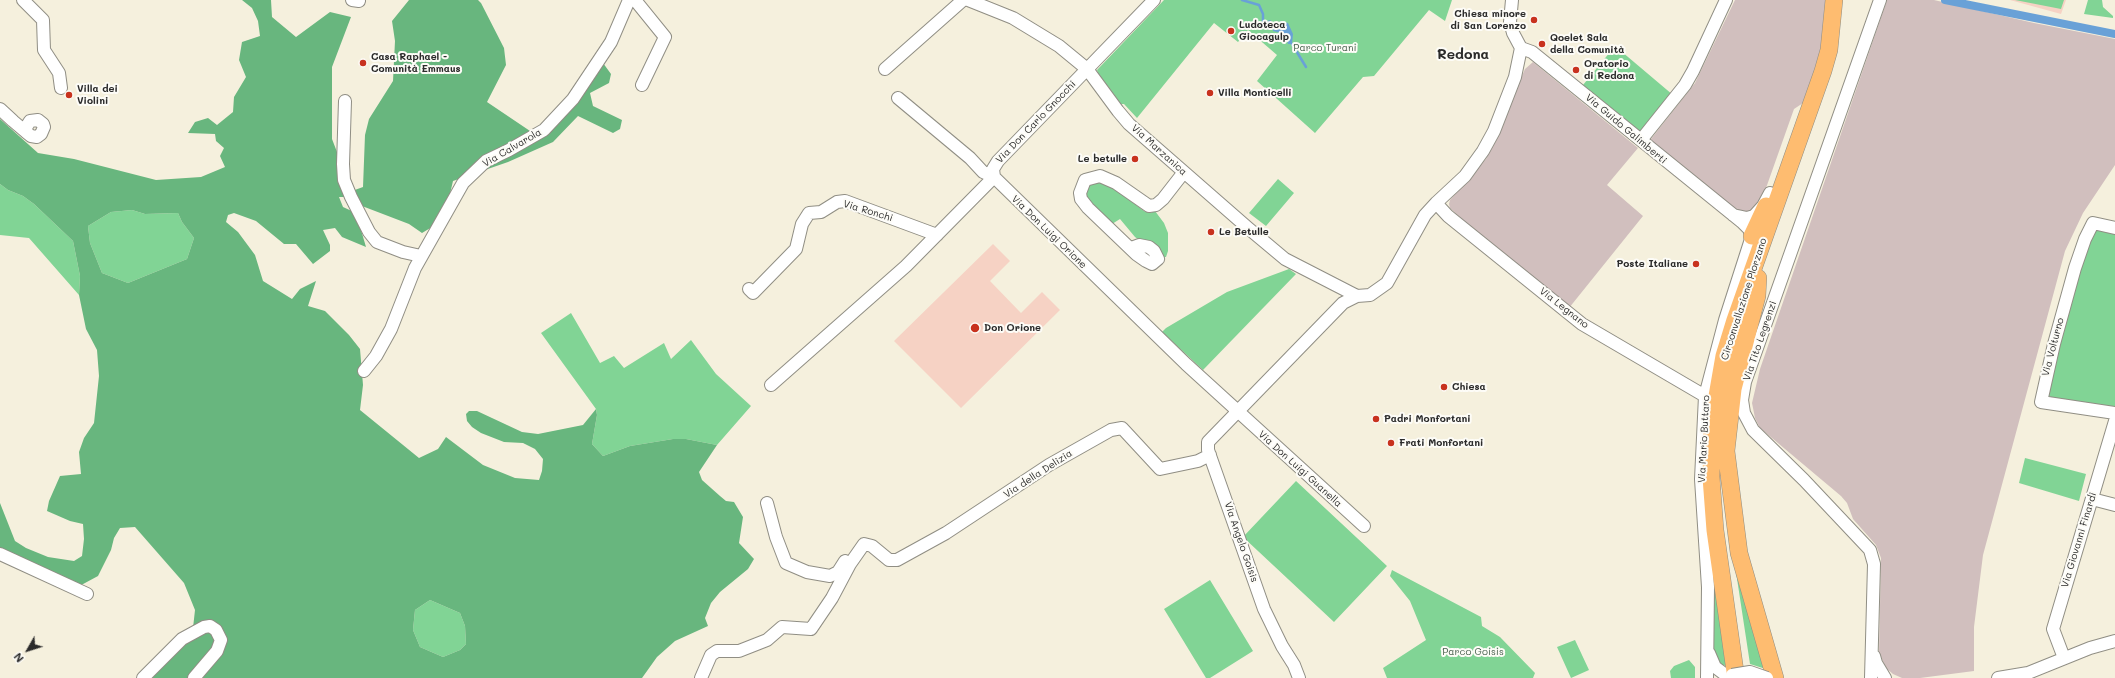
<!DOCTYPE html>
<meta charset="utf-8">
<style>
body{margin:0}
#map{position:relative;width:2115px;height:678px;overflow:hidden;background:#f5f0dd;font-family:Mali,sans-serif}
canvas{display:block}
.north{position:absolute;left:8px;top:630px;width:40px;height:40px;-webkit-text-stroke:3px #fdfcf7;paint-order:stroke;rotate:231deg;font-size:11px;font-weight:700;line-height:16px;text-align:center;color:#2b2b2b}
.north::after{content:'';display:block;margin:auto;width:14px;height:18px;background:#2b2b2b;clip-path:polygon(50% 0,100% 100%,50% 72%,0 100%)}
</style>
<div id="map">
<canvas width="2115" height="678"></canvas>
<div class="north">N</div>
</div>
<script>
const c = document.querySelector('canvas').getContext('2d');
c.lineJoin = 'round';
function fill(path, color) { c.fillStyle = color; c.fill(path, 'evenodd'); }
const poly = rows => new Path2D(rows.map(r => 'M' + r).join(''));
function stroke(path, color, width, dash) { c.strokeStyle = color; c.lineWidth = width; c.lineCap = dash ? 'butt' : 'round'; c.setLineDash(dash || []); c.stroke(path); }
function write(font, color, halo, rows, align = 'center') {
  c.font = font + ' Mali,sans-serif'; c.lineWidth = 4; c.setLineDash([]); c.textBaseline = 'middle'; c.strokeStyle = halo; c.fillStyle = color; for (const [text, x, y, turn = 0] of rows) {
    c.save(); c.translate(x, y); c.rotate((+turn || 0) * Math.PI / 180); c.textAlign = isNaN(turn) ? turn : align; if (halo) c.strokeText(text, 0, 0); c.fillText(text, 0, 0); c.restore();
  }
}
fill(poly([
 [2010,0,2066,0,2061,14],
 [993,244,1010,261,990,281,1021,313,1042,292,1060,310,961,408,894,341]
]), '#f6d2c4');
fill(poly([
 [1735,0,1828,0,1826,29,1809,99,1794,109,1760,205,1748,213,1739,212,1650,142,1651,139,1695,83],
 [1887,0,1934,0,2034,23,2115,39,2115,165,2083,213,2065,251,1983,555,1974,627,1974,671,1920,678,1902,678,1893,674,1886,668,1879,653,1881,558,1876,545,1853,519,1847,503,1841,496,1760,428,1755,418,1752,403,1760,369],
 [1533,62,1638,148,1607,185,1643,216,1569,308,1481,237,1450,208,1449,204,1450,200,1486,159,1525,69]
]), '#d1bfbe');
fill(poly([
 [1164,0,1452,0,1445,21,1429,10,1374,76,1363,77,1315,133,1257,81,1277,55,1248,30,1238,42,1214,23,1137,118,1124,104,1121,104,1098,73,1097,70],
 [2015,0,2064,0,2061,9],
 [2088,0,2102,0,2103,7,2113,16,2113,18,2084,14],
 [1615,46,1673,95,1642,134,1583,85],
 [1278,179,1294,193,1266,226,1249,213],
 [1095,180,1107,183,1144,211,1150,213,1155,211,1164,223,1168,233,1168,251,1166,257,1162,257,1145,240,1139,240,1135,237,1120,219,1112,224,1084,196,1086,186],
 [0,184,8,190,23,196,34,204,73,241,80,276,79,295,29,238,0,235],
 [132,210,145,214,178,213,182,222,194,238,187,259,128,283,102,273,90,243,88,226,111,212],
 [2096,227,2115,231,2115,409,2066,401,2047,396,2052,368,2079,268],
 [1289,269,1296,274,1203,370,1162,332,1166,328,1227,292],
 [571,313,600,363,614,356,624,368,664,343,671,359,691,340,716,374,751,406,717,445,686,439,673,439,630,446,603,456,592,444,597,415,596,409,541,333],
 [2025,458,2086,474,2079,501,2019,483],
 [1296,481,1387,566,1334,622,1243,537],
 [1713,558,1729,667,1720,664,1714,654,1713,637],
 [1734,559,1769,670,1750,664],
 [1392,570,1481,617,1482,626,1500,637,1535,673,1533,678,1387,678,1383,668,1426,640,1410,601,1390,576],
 [1210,580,1253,651,1210,678,1206,678,1164,609],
 [430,600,460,613,465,626,466,644,460,650,443,657,420,647,413,630,415,610],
 [1575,640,1589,670,1571,678,1557,647],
 [1689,660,1695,667,1695,678,1671,678,1670,671,1674,666]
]), '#81d495');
fill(poly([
 [242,0,271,0,272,17,296,37,330,12,351,17,332,67,332,139,352,191,363,187,365,135,369,119,393,81,395,41,392,21,409,0,478,0,481,3,504,48,506,65,487,102,533,133,603,63,611,74,609,83,590,93,593,106,622,120,620,129,613,133,578,116,553,142,508,162,453,181,449,198,437,224,422,233,409,224,362,206,346,197,339,197,343,207,356,213,366,247,342,237,335,228,323,230,330,245,330,251,313,264,296,244,284,244,256,221,234,213,228,215,226,222,238,232,255,255,263,281,292,299,300,289,316,281,308,306,325,311,349,335,360,349,363,385,360,410,419,458,438,449,446,437,483,465,515,478,539,480,542,471,543,459,535,449,523,443,504,442,481,433,472,427,467,421,466,414,469,411,477,411,522,432,538,434,583,425,596,409,597,415,592,444,603,456,630,446,673,439,686,439,717,445,699,472,702,480,720,496,726,501,734,502,743,517,739,543,754,559,748,569,720,592,711,603,705,618,708,626,675,641,657,657,642,678,151,678,181,648,193,628,195,610,184,583,135,527,120,528,114,538,111,550,98,576,72,590,0,549,0,503,15,541,26,548,48,557,74,561,82,556,84,539,83,524,70,521,47,511,49,501,60,476,81,474,79,452,84,438,94,423,99,376,97,350,86,329,79,295,80,276,73,241,34,204,23,196,8,190,0,184,0,119,38,153,74,159,156,180,201,177,225,167,220,156,224,148,216,141,215,134,188,133,195,122,208,118,217,125,233,112,234,97,246,77,239,60,242,42,260,36,258,21,252,8],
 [132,210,145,214,178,213,182,222,194,238,187,259,128,283,102,273,90,243,88,226,111,212],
 [430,600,460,613,465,626,466,644,460,650,443,657,420,647,413,630,415,610]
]), '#68b67e');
fill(poly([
 [1270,20,1275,25,1281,21,1288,23,1293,34,1292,44,1288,44,1286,36,1281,33,1273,31,1272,25,1265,22]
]), '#69a1d7');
stroke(poly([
 [1242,0,1259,5,1263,14,1263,21,1265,22],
 [1292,44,1306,67]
]), '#69a1d7', 2.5);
stroke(poly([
 [1945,0,2115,34]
]), '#69a1d7', 8);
const minor = poly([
 [23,0,43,20,44,50,59,73,61,88],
 [352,0,359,1],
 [635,0,665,37,642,85],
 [968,0,1013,18,1059,46,1087,69,1118,111,1129,124,1248,228,1285,259,1357,296,1370,295,1387,283,1425,215,1436,203,1465,176,1483,151,1494,131,1515,77,1521,48],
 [1512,0,1510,22,1513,33,1521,48],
 [1521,48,1532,52,1742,222,1749,229,1752,236,1725,320,1705,396,1701,479,1708,587,1707,678],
 [885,69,963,0],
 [898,98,970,158,983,172,994,177,1186,364,1364,526],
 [345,101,343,164,344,180,351,197,369,232,377,242,403,252,421,256],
 [0,109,13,121,26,132,31,136,37,137,41,134,44,127,43,124,38,120,30,121,25,129,26,132],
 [1641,140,1685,85,1693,71,1726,0],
 [994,177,993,169,998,161,1154,0],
 [1436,203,1448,216,1582,324,1705,396],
 [1733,215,1747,218,1754,216,1763,206,1770,193],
 [2115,228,2093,223,2085,239,2075,268,2054,344,2041,402,2115,413],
 [1131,248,1139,245,1149,247,1154,251,1158,259,1152,264,1146,261,1136,254,1088,208,1081,199,1080,193,1085,180,1100,176,1116,183,1149,206,1156,205,1163,199,1184,172],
 [749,289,753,293,796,249,802,224,809,213,821,212,837,202,845,201,937,235],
 [364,371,376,356,391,329,415,268,463,183,486,161,509,150,544,130,573,99,611,42,629,0],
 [771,385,906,266,994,177],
 [2092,499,2115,505],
 [767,503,776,537,786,563,807,572,830,576,838,572,845,561],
 [0,554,87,594],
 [1709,653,1715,667,1723,673,1732,675],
 [1874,656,1876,663,1885,678],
 [2064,658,2053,629,2115,421],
 [143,678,182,639,204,627,210,626,216,630,221,640,217,651,194,678],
 [701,678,711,655,717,651,739,651,767,640,782,627,811,629,832,598,850,564,864,544,872,546,889,560,897,560,946,533,1049,465,1111,430,1122,428,1160,469,1198,461,1210,455],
 [1299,678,1294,665,1282,646,1264,609,1208,450,1208,442,1343,303,1357,296],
 [1871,678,1874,564,1870,550,1804,480,1753,430,1744,413,1742,400,1745,382,1880,0],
 [1998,678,2028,673,2090,648,2115,641]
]);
const highway = poly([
 [1752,236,1766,206],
 [1758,278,1757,296,1733,389,1726,451,1739,553,1775,678],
 [1736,678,1715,530,1711,477,1712,425,1724,356,1735,320,1823,71,1829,50,1834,0]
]);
stroke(minor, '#908e84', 14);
stroke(highway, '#908e84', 18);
stroke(minor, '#fff', 12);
stroke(highway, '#febc70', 17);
const minorBridge = poly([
 [1732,675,1750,672,1767,678]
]);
stroke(minorBridge, '#908e84', 14, []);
stroke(minorBridge, '#fff', 12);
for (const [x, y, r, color] of [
 [1534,20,4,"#c8321e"],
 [1231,31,4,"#c8321e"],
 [1542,44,4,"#c8321e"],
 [363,63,4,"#c8321e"],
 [1576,70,4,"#c8321e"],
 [1210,93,4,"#c8321e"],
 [69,95,4,"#c8321e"],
 [1135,159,4,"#c8321e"],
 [1211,232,4,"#c8321e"],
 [1696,264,4,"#c8321e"],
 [975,328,5,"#c8321e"],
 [1444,387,4,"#c8321e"],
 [1376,419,4,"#c8321e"],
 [1391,443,4,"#c8321e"]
]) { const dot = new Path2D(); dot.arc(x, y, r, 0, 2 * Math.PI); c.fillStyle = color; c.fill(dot); stroke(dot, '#fdfcf7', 1.5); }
write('bold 10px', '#2b2b2b', '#fdfcf7', [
 ["Chiesa minore",1526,14,"right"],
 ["di San Lorenzo",1526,26,"right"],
 ["Ludoteca",1239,25],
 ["Giocagulp",1239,37],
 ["Qoelet Sala",1550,38],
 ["della Comunità",1550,50],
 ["Casa Raphael -",371,57],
 ["Comunità Emmaus",371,69],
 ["Oratorio",1584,64],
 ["di Redona",1584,76],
 ["Villa dei",77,89],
 ["Violini",77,101],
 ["Villa Monticelli",1218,93],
 ["Le betulle",1127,159,"right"],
 ["Le Betulle",1219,232],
 ["Poste Italiane",1688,264,"right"],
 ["Don Orione",984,328],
 ["Chiesa",1452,387],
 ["Padri Monfortani",1384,419],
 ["Frati Monfortani",1399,443]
], 'left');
write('10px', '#455e4b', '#fdfcf7', [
 ["Parco Turani",1325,48],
 ["Parco Goisis",1473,652]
]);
write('10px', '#2b2b2b', '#fdfcf7', [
 ["Via Don Carlo Gnocchi",1036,122,-46],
 ["Via Guido Galimberti",1626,129,40],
 ["Via Calvarola",512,148,-30],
 ["Via Marzanica",1159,150,42],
 ["Via Ronchi",868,211,17],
 ["Via Don Luigi Orione",1049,232,44],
 ["Circonvallazione Plorzano",1744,299,-72],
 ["Via Legnano",1564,308,38],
 ["Via Tito Legrenzi",1760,341,-71],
 ["Via Volturno",2053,347,-75],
 ["Via Mario Buttaro",1704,439,-87],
 ["Via Don Luigi Guanella",1300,469,42],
 ["Via della Delizia",1038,474,-33],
 ["Via Giovanni Finardi",2079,540,-73],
 ["Via Angelo Goisis",1241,542,71]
]);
write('bold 14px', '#2b2b2b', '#fdfcf7', [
 ["Redona",1463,55]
]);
</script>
